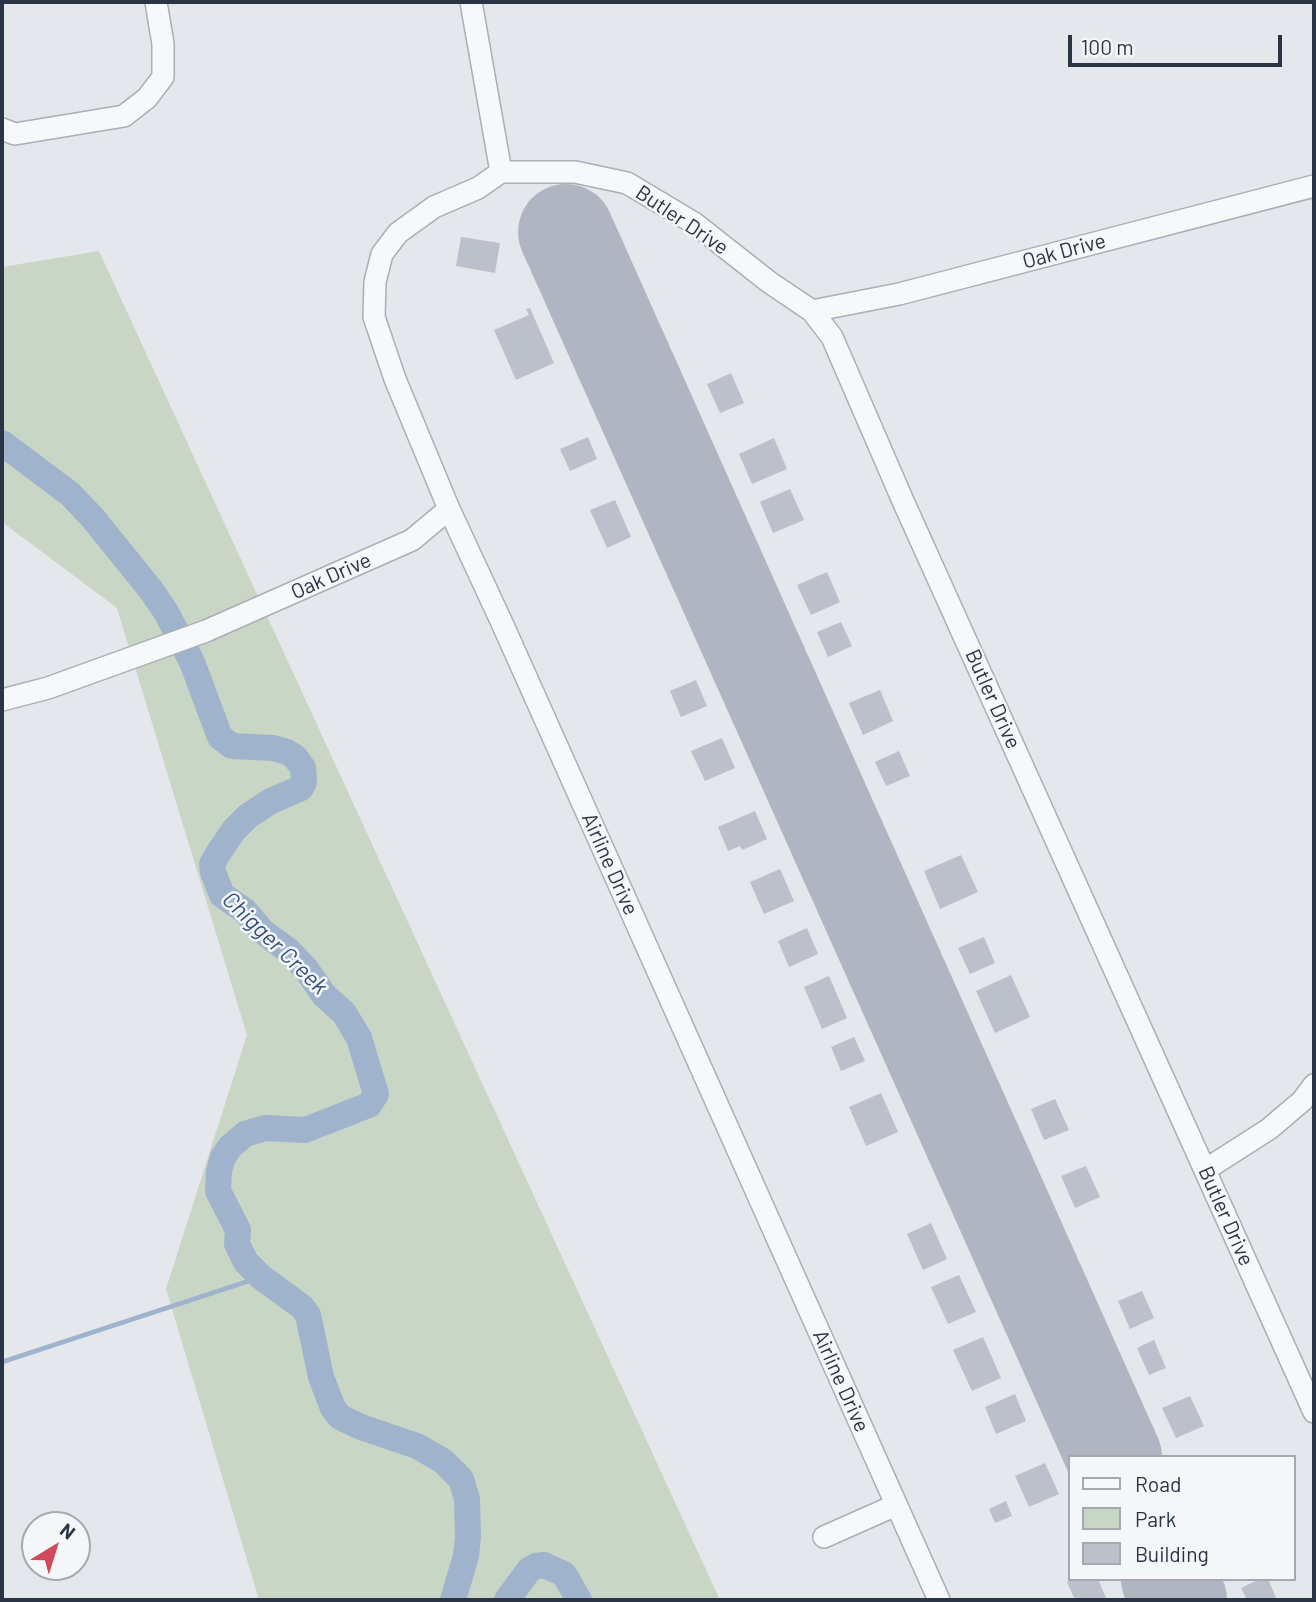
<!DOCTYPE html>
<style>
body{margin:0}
#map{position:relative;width:1316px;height:1602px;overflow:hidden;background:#e4e7ec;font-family:Barlow,sans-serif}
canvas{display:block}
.frame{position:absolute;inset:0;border:4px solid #2b3445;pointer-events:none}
.legend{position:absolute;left:1068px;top:1455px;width:228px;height:126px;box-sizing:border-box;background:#f4f6f9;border:2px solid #a4a8b1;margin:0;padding:9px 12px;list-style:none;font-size:21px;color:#2b3445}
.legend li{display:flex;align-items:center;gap:14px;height:35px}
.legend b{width:35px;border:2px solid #a4a8b1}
.north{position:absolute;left:21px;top:1511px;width:70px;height:70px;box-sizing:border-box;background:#f4f6f9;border:2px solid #a4a8b1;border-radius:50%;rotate:38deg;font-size:19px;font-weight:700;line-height:28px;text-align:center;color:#2b3445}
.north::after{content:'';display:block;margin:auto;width:24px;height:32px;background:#d1495b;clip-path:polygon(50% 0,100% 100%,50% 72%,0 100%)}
.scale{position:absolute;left:1068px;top:35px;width:214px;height:32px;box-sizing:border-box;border:4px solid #2b3445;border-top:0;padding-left:9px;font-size:21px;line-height:24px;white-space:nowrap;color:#2b3445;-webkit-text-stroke:5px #f4f6f9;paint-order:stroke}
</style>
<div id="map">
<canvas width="1316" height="1602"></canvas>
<div class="frame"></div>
<ul class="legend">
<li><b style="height:9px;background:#f7f8fa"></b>Road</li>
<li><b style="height:19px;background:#c9d6c5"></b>Park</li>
<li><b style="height:19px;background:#bbc0ca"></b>Building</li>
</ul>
<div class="north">N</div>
<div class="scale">100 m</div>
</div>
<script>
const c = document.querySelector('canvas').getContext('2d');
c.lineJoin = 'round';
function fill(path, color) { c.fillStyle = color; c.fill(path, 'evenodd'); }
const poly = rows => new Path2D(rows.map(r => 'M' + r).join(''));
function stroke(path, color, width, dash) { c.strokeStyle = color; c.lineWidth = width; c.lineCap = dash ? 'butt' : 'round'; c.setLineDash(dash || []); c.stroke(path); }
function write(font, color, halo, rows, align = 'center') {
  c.font = font + ' Barlow,sans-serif'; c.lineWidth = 5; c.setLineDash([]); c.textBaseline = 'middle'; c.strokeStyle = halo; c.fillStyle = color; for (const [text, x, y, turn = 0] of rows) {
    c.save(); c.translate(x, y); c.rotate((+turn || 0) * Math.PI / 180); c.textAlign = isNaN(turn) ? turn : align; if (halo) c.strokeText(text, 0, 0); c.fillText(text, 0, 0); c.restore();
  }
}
fill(poly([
 [99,251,720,1600,259,1600,166,1289,247,1035,117,608,2,522,2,267]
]), '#c9d6c5');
stroke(poly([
 [2,1362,261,1277]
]), '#9fb4cc', 4.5);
stroke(poly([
 [2,443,70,494,92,517,151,590,166,612,192,662,220,737,232,746,273,748,287,752,295,757,303,768,304,782,301,788,271,801,248,816,234,830,217,855,212,864,213,872,222,895,245,911,262,931,289,951,306,969,324,995,344,1013,359,1038,376,1094,369,1105,305,1130,265,1128,245,1134,230,1147,223,1157,219,1171,218,1191,238,1230,237,1244,246,1262,261,1277,302,1307,308,1315,321,1377,333,1408,340,1417,361,1427,417,1446,443,1461,461,1479,467,1499,468,1537,466,1556,453,1600],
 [507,1600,529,1570,536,1566,544,1565,564,1574,579,1600]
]), '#9fb4cc', 26);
stroke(poly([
 [566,232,1114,1457],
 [1169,1579,1179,1600]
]), '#b0b6c1', 96);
fill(poly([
 [461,237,500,243,495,273,456,266],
 [530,308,554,363,516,380,494,330,529,315,526,309],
 [731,373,744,403,720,413,707,384],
 [588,437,597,459,570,471,560,449],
 [774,438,787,469,752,484,739,454],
 [790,489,804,520,773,533,760,502],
 [615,500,631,537,607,548,590,510],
 [827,572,840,602,811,615,797,585],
 [841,622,852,646,828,657,817,632],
 [696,680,707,706,681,717,670,691],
 [880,690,893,721,863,735,849,703],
 [722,738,735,768,705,781,691,751],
 [899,751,910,776,886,786,875,762],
 [755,811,767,839,742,850,740,846,728,851,718,827],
 [961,855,978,892,940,909,924,871],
 [780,869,794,901,764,914,750,882],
 [807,928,818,954,789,967,778,941],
 [984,937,995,963,970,974,958,948],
 [1011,975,1030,1017,995,1033,976,991],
 [829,976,847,1018,822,1029,804,987],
 [854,1037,865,1061,841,1071,831,1047],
 [881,1093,898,1132,866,1146,849,1107],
 [1055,1099,1069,1130,1044,1140,1031,1109],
 [1086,1166,1100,1197,1075,1208,1061,1176],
 [931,1223,947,1259,923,1270,907,1234],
 [959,1275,976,1312,948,1324,931,1287],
 [1142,1291,1154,1318,1130,1329,1118,1301],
 [983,1337,1001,1378,972,1391,953,1350],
 [1154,1340,1166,1368,1149,1375,1137,1348],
 [1015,1394,1026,1421,996,1434,985,1407],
 [1190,1396,1204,1426,1176,1438,1162,1408],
 [1045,1463,1059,1494,1029,1507,1015,1476],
 [1006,1501,1012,1516,995,1523,989,1509],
 [1074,1579,1098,1579,1107,1600,1075,1600,1067,1582],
 [1260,1579,1268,1579,1277,1600,1247,1600,1241,1588]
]), '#bbc0ca');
const minor = poly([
 [471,2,501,172],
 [2,129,15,134,124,116,147,98,163,77,163,44,156,2],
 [501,172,478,188,434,207,398,233,382,254,375,282,374,317,395,379,449,509,502,623,939,1600],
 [501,172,575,172,627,183,694,223,769,282,812,311,832,337,903,501,1314,1412],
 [812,311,899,294,1314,186],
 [2,700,48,688,206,631,412,540,449,509],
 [1205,1170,1269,1129,1302,1101,1314,1085],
 [824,1537,896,1505]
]);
stroke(minor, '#a9aeb7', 24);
stroke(minor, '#f7f8fa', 21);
write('21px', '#2b3445', '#f4f6f9', [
 ["Butler Drive",682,220,34],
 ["Oak Drive",1064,251,-15],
 ["Oak Drive",331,576,-24],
 ["Butler Drive",993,699,66],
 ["Airline Drive",610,864,66],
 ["Butler Drive",1226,1216,66],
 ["Airline Drive",841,1381,66]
]);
write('italic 23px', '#34527a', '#f4f6f9', [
 ["Chigger Creek",275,943,44]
]);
</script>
